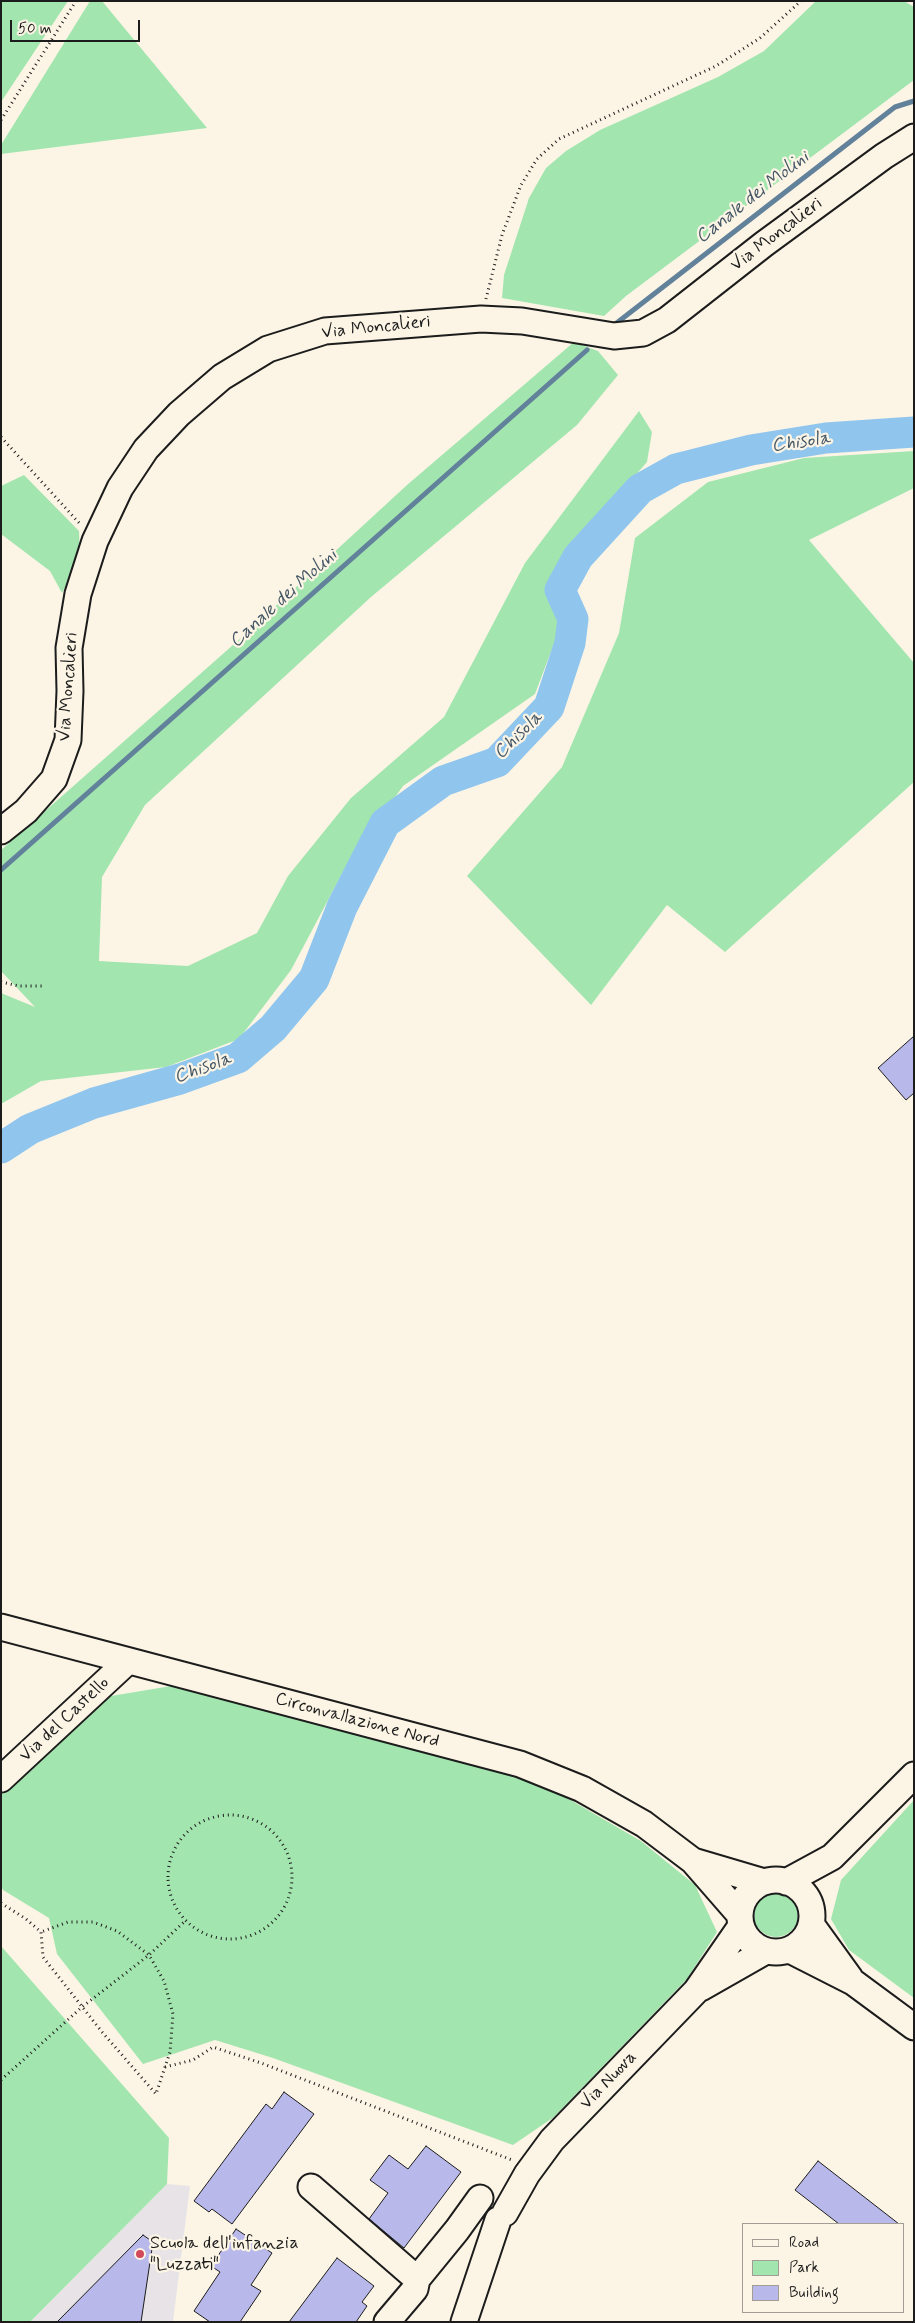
<!DOCTYPE html>
<style>
body{margin:0}
#map{position:relative;width:915px;height:2323px;overflow:hidden;background:#fcf5e5;font-family:Mynerve,sans-serif}
canvas{display:block}
.frame{position:absolute;inset:0;border:2px solid #1c1c1c;pointer-events:none}
.legend{position:absolute;left:742px;top:2223px;width:162px;height:90px;box-sizing:border-box;background:#fcf5e5;border:1px solid #a29e95;margin:0;padding:6px 9px;list-style:none;font-size:15px;color:#1c1c1c}
.legend li{display:flex;align-items:center;gap:10px;height:25px}
.legend b{width:25px;border:1px solid #a29e95}
.scale{position:absolute;left:10px;top:20px;width:130px;height:22px;box-sizing:border-box;border:2px solid #1c1c1c;border-top:0;padding-left:6px;font-size:15px;line-height:18px;white-space:nowrap;color:#1c1c1c;-webkit-text-stroke:4px #fcf5e5;paint-order:stroke}
</style>
<div id="map">
<canvas width="915" height="2323"></canvas>
<div class="frame"></div>
<ul class="legend">
<li><b style="height:6px;background:#fcf5e5"></b>Road</li>
<li><b style="height:14px;background:#a3e5af"></b>Park</li>
<li><b style="height:14px;background:#b8b8ea"></b>Building</li>
</ul>
<div class="scale">50 m</div>
</div>
<script>
const c = document.querySelector('canvas').getContext('2d');
c.lineJoin = 'round';
function fill(path, color) { c.fillStyle = color; c.fill(path, 'evenodd'); }
const poly = rows => new Path2D(rows.map(r => 'M' + r).join(''));
function stroke(path, color, width, dash) { c.strokeStyle = color; c.lineWidth = width; c.lineCap = dash ? 'butt' : 'round'; c.setLineDash(dash || []); c.stroke(path); }
function write(font, color, halo, rows, align = 'center') {
  c.font = font + ' Mynerve,sans-serif'; c.lineWidth = 4.5; c.setLineDash([]); c.textBaseline = 'middle'; c.strokeStyle = halo; c.fillStyle = color; for (const [text, x, y, turn = 0] of rows) {
    c.save(); c.translate(x, y); c.rotate((+turn || 0) * Math.PI / 180); c.textAlign = isNaN(turn) ? turn : align; if (halo) c.strokeText(text, 0, 0); c.fillText(text, 0, 0); c.restore();
  }
}
fill(poly([
 [167,2184,190,2186,173,2322,30,2322]
]), '#e8e3e6');
fill(poly([
 [1,1,68,1,1,102],
 [90,1,102,1,207,128,1,154,1,145],
 [816,1,904,1,914,7,914,80,626,296,604,316,502,298,504,275,529,198,546,168,566,151,600,130,718,77,764,51],
 [574,342,598,351,618,375,577,425,371,597,145,805,102,877,99,961,188,966,257,933,288,876,351,798,444,717,525,563,639,411,652,432,647,462,567,554,552,589,561,625,535,694,403,786,344,870,291,970,239,1039,166,1067,41,1081,1,1104,1,993,35,1007,1,971,1,850,242,637,407,485],
 [914,451,914,488,809,540,914,663,914,782,725,952,667,905,591,1005,467,876,562,767,619,633,635,538,708,482,804,458],
 [24,475,79,531,80,558,62,593,50,571,1,534,1,486],
 [177,1685,543,1784,641,1841,695,1885,717,1932,687,1979,554,2117,513,2145,273,2058,215,2040,143,2064,57,1954,49,1918,3,1890,1,1886,1,1794,111,1696],
 [914,1800,914,1998,849,1950,831,1919,841,1880],
 '754 1915a22 22 0 1 1 44 0a22 22 0 1 1-44 0Z',
 [1,1946,169,2138,167,2184,30,2322,1,2322]
]), '#a3e5af');
stroke(poly([
 [614,325,895,107,914,101],
 [1,870,587,350]
]), '#62819a', 5);
stroke(poly([
 [1,1148,30,1129,94,1103,180,1079,238,1058,273,1028,314,979,342,907,385,823,443,781,497,762,549,707,570,643,573,619,560,590,578,557,640,489,676,469,751,450,826,438,914,432]
]), '#90c5ee', 31);
const building = poly([
 [914,1036,914,1093,906,1100,878,1068,914,1036],
 [284,2092,314,2114,232,2224,212,2209,209,2212,194,2201,266,2104,272,2109,284,2092],
 [426,2146,461,2172,404,2248,369,2219,388,2193,370,2180,389,2155,408,2169,426,2146],
 [818,2161,899,2224,839,2224,795,2190,818,2161],
 [236,2229,272,2253,251,2285,261,2291,240,2322,210,2322,194,2311,220,2272,211,2266,236,2229],
 [143,2235,153,2242,141,2322,57,2322,143,2235],
 [337,2258,374,2286,362,2302,367,2306,356,2322,289,2322,337,2258]
]);
fill(building, '#b8b8ea');
stroke(building, '#1c1c1c', 1);
const minor = poly([
 [1,831,26,811,54,779,68,740,70,691,69,648,78,594,95,541,120,488,146,449,179,414,222,377,268,349,325,331,481,319,522,321,614,336,643,333,667,320,764,244,884,156,914,137],
 [1,1627,520,1764,582,1789,644,1824,693,1861,740,1915],
 [1,1779,128,1661],
 [693,1861,764,1882],
 '740 1916a36 36 0 1 1 72 0a36 36 0 1 1-72 0Z',
 [786,1882,832,1857,914,1775],
 [811,1924,850,1978],
 [790,1950,853,1982,914,2027],
 [701,1988,766,1951],
 [311,2187,417,2279],
 [505,2213,527,2174,552,2140,696,1991,741,1926],
 [387,2322,415,2289,417,2279,457,2230,480,2198],
 [464,2322,498,2220]
]);
stroke(minor, '#1c1c1c', 29);
stroke(poly([
 [1,120,76,1],
 [486,299,502,235,521,185,537,159,559,139,716,66,760,38,801,1],
 [1,437,81,525],
 [1,982,19,986,44,986],
 '168 1877a62 62 0 1 1 124 0a62 62 0 1 1-124 0Z',
 [1,1903,26,1919,41,1932,43,1957,102,2032,156,2094,170,2052,173,2014,164,1981,149,1955,117,1931,93,1922,68,1922,41,1932],
 [165,2067,193,2060,213,2047,261,2063,512,2160],
 [1,2080,82,2007,149,1955,185,1921]
]), '#1c1c1c', 3, [1, 4]);
stroke(minor, '#fcf5e5', 25);
for (const [x, y, r, color] of [
 [140,2254,5,"#d1495b"]
]) { const dot = new Path2D(); dot.arc(x, y, r, 0, 2 * Math.PI); c.fillStyle = color; c.fill(dot); stroke(dot, '#fcf5e5', 2); }
write('18px', '#1c1c1c', '#fcf5e5', [
 ["Via Moncalieri",777,235,-37],
 ["Via Moncalieri",376,328,-6],
 ["Via Moncalieri",69,687,-86],
 ["Via del Castello",65,1720,-43],
 ["Circonvallazione Nord",357,1721,15],
 ["Via Nuova",609,2081,-46]
]);
write('18px', '#1c1c1c', '#fcf5e5', [
 ["Scuola dell'infanzia",150,2244],
 ["\"Luzzati\"",150,2265]
], 'left');
write('italic 19px', '#455766', '#fcf5e5', [
 ["Canale dei Molini",753,198,-38],
 ["Chisola",801,443,-8],
 ["Canale dei Molini",284,599,-42],
 ["Chisola",519,736,-44],
 ["Chisola",203,1069,-20]
]);
</script>
